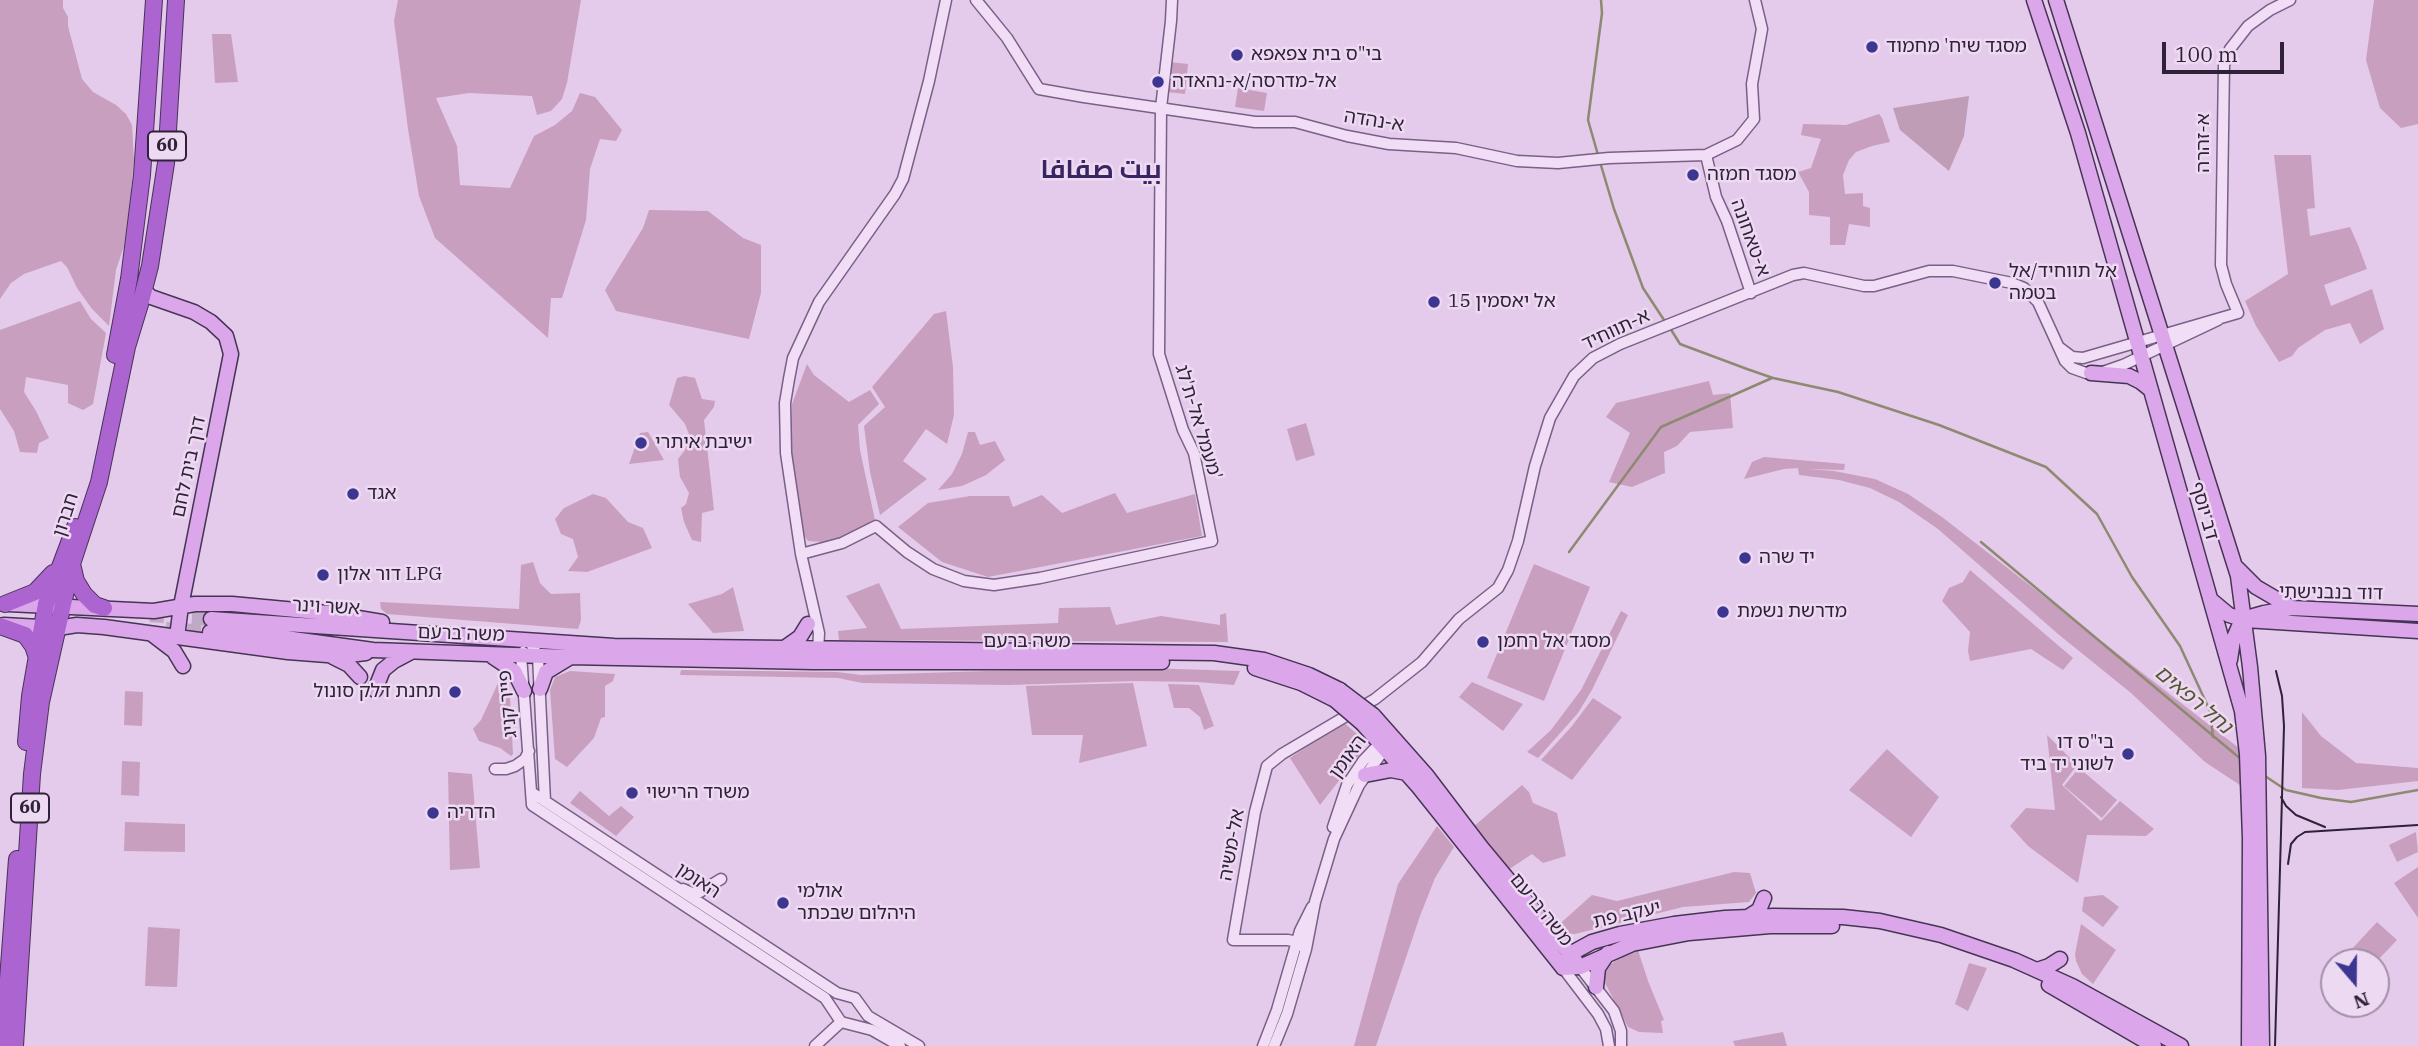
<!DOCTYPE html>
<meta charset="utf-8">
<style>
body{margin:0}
#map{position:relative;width:2418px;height:1046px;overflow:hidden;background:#e4caeb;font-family:"IBM Plex Serif",serif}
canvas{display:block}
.north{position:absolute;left:2320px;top:948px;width:70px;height:70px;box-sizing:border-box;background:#eed9f3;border:2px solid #a290a8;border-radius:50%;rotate:160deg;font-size:19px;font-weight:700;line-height:28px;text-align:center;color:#2f2238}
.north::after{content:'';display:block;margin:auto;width:24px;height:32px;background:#3d3690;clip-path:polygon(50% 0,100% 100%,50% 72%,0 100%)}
.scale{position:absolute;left:2162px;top:42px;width:122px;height:32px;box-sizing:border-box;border:4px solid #2f2238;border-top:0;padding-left:9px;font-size:21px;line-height:24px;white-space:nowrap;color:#2f2238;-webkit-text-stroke:5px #eed9f3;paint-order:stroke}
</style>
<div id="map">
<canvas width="2418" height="1046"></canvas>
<div class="north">N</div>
<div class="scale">100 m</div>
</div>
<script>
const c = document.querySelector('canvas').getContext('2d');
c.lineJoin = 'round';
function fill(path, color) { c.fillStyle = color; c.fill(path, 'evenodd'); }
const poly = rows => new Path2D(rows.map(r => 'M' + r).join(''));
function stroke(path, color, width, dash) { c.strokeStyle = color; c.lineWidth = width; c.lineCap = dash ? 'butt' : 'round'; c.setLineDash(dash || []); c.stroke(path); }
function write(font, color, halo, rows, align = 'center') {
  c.font = font + ' "IBM Plex Serif",Cairo,"Noto Sans Hebrew",serif'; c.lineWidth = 5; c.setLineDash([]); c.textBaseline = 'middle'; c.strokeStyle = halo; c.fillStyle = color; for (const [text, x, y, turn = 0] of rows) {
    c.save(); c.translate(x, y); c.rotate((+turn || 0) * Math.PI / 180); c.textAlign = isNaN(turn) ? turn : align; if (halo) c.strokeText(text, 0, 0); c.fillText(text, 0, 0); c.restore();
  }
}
fill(poly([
 [0,0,63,0,63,8,68,17,68,26,82,79,93,92,116,105,126,114,132,125,134,160,130,203,124,246,116,270,109,326,92,309,77,288,67,267,61,261,24,274,11,283,0,299],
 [398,0,581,0,567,83,562,99,551,111,537,115,532,96,469,93,436,98,457,146,460,185,510,188,534,136,555,125,572,111,580,93,595,97,622,130,616,141,600,139,590,169,586,220,562,298,551,298,548,338,435,238,419,196,408,129,394,21],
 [2374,0,2418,0,2418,124,2401,128,2380,108,2366,60],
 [212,34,231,34,238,82,215,83],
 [1170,62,1188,64,1185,94,1167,92],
 [1238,88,1267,93,1264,111,1235,107],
 [1879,114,1882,118,1890,142,1872,146,1856,152,1849,160,1843,175,1845,194,1863,193,1863,206,1870,208,1870,227,1849,224,1845,245,1830,245,1830,217,1809,215,1809,192,1798,172,1811,168,1821,139,1801,135,1803,124,1846,125],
 [2274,155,2311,155,2315,208,2307,209,2310,236,2350,227,2358,245,2367,269,2324,285,2331,306,2372,289,2384,329,2360,344,2350,323,2325,330,2298,348,2292,356,2279,362,2256,326,2245,301,2288,274],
 [649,210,708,211,743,238,761,245,761,293,749,339,616,311,605,290,643,228],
 [80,301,91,319,106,333,93,404,83,410,68,403,68,385,26,377,24,392,36,411,49,438,39,443,37,453,20,452,14,431,0,409,0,330],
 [946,311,953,367,954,415,947,444,926,429,903,461,927,479,880,515,870,472,864,426,885,407,872,387,934,314],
 [807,364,814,375,849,402,870,390,879,404,858,425,860,450,875,520,840,539,822,542,808,541,804,535,790,443,792,404],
 [685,376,695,378,702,399,715,401,714,407,704,420,714,510,702,513,701,542,692,540,684,522,681,508,686,504,689,493,680,477,678,459,685,450,690,437,685,424,669,405,677,378],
 [1709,381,1713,395,1730,393,1733,428,1690,432,1677,446,1664,452,1665,473,1632,487,1609,482,1630,433,1606,417,1616,403],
 [1306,423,1315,455,1296,461,1287,429],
 [648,432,664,460,629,464,640,433],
 [968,432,975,432,980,445,995,441,1005,460,986,475,962,486,938,490,952,474,962,454],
 [1764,457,1845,464,1844,470,1808,469,1834,471,1875,479,1908,494,1942,517,2244,752,2246,789,2205,762,2131,693,2058,634,1938,529,1899,502,1870,488,1839,480,1799,475,1798,468,1784,469,1744,479,1752,462],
 [1115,493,1127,513,1195,494,1202,536,988,577,942,562,898,527,928,503,970,496,1009,496,1013,507,1042,495,1062,513],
 [593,494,606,498,628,522,643,528,652,548,587,572,568,571,578,557,573,539,561,534,555,519,564,508],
 [533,562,540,583,551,594,580,593,581,620,578,629,387,614,381,609,380,602,519,609,521,565],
 [1534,564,1590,587,1544,701,1487,678],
 [1970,570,2073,658,2063,670,2031,649,1970,661,1968,651,1970,632,1942,601,1949,588,1963,582],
 [879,583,901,629,1058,623,1059,608,1110,607,1116,625,1161,616,1220,625,1220,615,1226,613,1228,642,839,640,838,631,867,628,846,596],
 [733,587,744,631,713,633,688,604,722,594],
 [1621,611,1628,615,1592,690,1578,713,1538,758,1527,752,1551,730,1581,690],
 [1115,667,1240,671,1234,685,1197,682,1136,681,1008,685,862,683,838,678,680,675,681,670,837,672,861,675],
 [570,671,615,674,613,681,605,686,605,717,601,718,594,738,567,767,555,759,550,690,555,677],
 [505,678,509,678,513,754,511,756,500,748,479,741,473,729,481,720,499,681],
 [1472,682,1523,704,1503,731,1459,697],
 [1133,683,1147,746,1079,763,1083,735,1032,735,1026,686],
 [1168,684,1199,685,1214,726,1204,730,1200,717,1189,708,1174,708],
 [125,691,143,692,142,726,124,725],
 [1593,698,1622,717,1572,780,1541,760,1572,726],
 [2302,712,2321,736,2356,763,2418,768,2418,781,2338,790,2302,788],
 [1343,722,1357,734,1361,744,1360,754,1320,805,1290,758],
 [2047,735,2077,765,2062,785,2101,821,2120,801,2154,829,2146,836,2087,835,2078,883,2028,846,2010,826,2026,808,2055,810],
 [1887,749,1939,797,1911,837,1849,790],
 [122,761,140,762,139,796,121,795],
 [2079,768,2117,800,2102,818,2064,786],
 [448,772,472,774,480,868,450,870],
 [1522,785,1529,792,1533,803,1557,813,1566,856,1543,863,1532,854,1505,872,1473,827],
 [580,791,609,816,621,806,634,817,616,836,570,803],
 [125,822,185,824,185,852,124,851],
 [1437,826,1454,847,1435,878,1420,916,1376,1046,1354,1046,1398,884],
 [2416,832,2418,852,2397,862,2389,845],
 [2418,867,2418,918,2394,883],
 [1734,872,1750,873,1756,893,1749,902,1683,907,1575,934,1563,933,1554,929,1592,895,1617,901],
 [2103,895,2119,907,2103,927,2082,911,2084,897],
 [2377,922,2397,940,2376,962,2362,962,2350,951],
 [2081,924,2116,950,2093,984,2082,974,2076,961,2075,954],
 [148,927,180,929,177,987,145,986],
 [1638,950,1648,981,1664,1020,1661,1021,1663,1033,1639,1032,1628,1027,1604,981,1606,971,1610,965,1623,955],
 [1969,963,1987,968,1968,1011,1955,1004],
 [1783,1032,1787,1046,1735,1046,1733,1041]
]), '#c99fc0');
fill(poly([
 [1969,96,1964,136,1949,171,1900,130,1893,108]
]), '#bf9db7');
stroke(poly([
 [1598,155,1588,120,1602,13,1601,0],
 [1600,162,1614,209,1643,288,1666,323],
 [1670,328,1680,344,1747,369,1773,378,1838,392,1939,425,2046,467,2097,514,2132,577,2180,646,2210,711,2213,737],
 [1981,542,2242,760],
 [1569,552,1661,427,1772,378],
 [2265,776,2286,790,2321,798,2351,802,2418,790]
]), '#8e8a71', 2.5);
stroke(poly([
 [150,615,211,619],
 [166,629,210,632]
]), '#c0a8c7', 14, [14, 7]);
const minor = poly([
 [976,0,1007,38,1039,89,1084,97,1255,122,1295,122,1347,136,1389,144,1456,148,1517,161,1558,163,1609,158,1706,155,1737,140,1754,119,1752,84,1762,29,1755,0],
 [1706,155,1716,197,1727,221,1751,293],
 [2060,348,2072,357,2083,358,2238,313,2226,284,2221,265,2224,65,2230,49,2248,26,2270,10,2290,0],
 [801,554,842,543,876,526,907,552,933,569,964,581,994,585,1040,578,1212,541,1194,453,1183,430,1159,354,1161,108,1171,21,1172,0],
 [529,640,538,656,545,801],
 [523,652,521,655,532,805,825,998,841,1022,872,1030,900,1046],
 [818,652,819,633,801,554,786,453,785,403,789,379,793,358,819,302,895,194,903,179,929,81,946,0],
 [495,769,506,769,515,766,525,759,529,751],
 [531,792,837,993,855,998,868,1016,919,1046],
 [1333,827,1347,785,1363,761,1383,740],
 [683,889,692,893,700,892,721,879],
 [1306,949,1297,942,1288,940,1233,940,1255,812,1267,766,1282,754,1375,699,1422,662,1459,619,1498,588,1508,570,1518,541,1535,466,1550,418,1574,376,1593,358,1620,344,1793,275,1804,273,1864,286,1874,286,1929,271,1953,271,2012,283,2024,288,2038,302,2065,361,2072,368,2086,373,2100,373,2123,365,2218,320],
 [1580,967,1614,1011,1621,1031,1621,1046],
 [1563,968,1598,1014,1606,1029,1609,1046],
 [815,1046,841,1022],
 [1263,1046,1277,1010,1300,931,1312,907],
 [1274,1046,1287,1014,1306,949,1315,902,1334,839,1359,785,1388,744]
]);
const major = poly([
 [2034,0,2078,133,2242,711,2247,754,2250,838,2249,1046],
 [2056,0,2238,576,2250,667,2258,756,2262,1046],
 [144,291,151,297,194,312,211,322,226,336,231,354,181,606,177,637],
 [2091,373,2129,376,2141,382,2151,390],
 [2237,568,2256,587,2292,608],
 [2211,600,2229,615,2245,620,2418,631],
 [8,604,154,611,195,604,232,604,328,613,382,622],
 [211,619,614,646,1214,653,1264,660,1309,675,1340,690],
 [4,625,58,628,77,625,104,627,288,652,340,656,366,653],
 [210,632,278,637,373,650,570,657,813,662,1162,662],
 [153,635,174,651,183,666],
 [783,649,800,637,808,624],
 [333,657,349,665,360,677],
 [493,657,514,671,524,691],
 [2230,660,2233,640,2240,624,2250,617,2264,613,2292,608,2418,614],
 [1255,668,1301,683,1335,700],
 [540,689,546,672,569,658],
 [375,690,383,670,394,661,411,652],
 [1373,715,1427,776,1481,847,1575,960],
 [1363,724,1417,785,1563,968],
 [1365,775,1391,770,1407,773],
 [1748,917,1759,910,1764,898],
 [1563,968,1570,954,1592,942,1620,934,1674,924,1725,918,1774,916,1843,917,1880,921,1941,935,2014,960,2072,986,2181,1046],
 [1563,968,1580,967,1632,944,1689,933,1770,926,1832,926],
 [2037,970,2049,966,2060,959],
 [2049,985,2154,1046],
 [1596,987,1598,968,1608,953]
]);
const highway = poly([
 [115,355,129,279,142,175,154,0],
 [73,568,76,581,84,594,95,605,104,608],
 [5,604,35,592,53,573],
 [0,626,25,635,33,646,36,655],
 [26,742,30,696,46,604,75,527],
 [3,1046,17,859],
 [15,1046,32,774,41,702,72,564,99,482,127,347,141,301,150,266,166,163,176,0]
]);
stroke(minor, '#786086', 13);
stroke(major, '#463455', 17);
stroke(highway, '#463455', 18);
stroke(minor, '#f1ddf6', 10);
stroke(major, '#dba7ea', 14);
stroke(highway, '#ac64d1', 16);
stroke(poly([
 [2281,797,2286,806,2296,815,2325,827],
 [2288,864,2291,844,2297,837,2305,832,2418,825],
 [2275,1046,2284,726,2282,696,2276,671]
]), '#2f2238', 2);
const majorBridge = poly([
 [1340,690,1373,715],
 [1335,700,1363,724]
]);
stroke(majorBridge, '#463455', 17, []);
stroke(majorBridge, '#dba7ea', 14);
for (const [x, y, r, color] of [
 [1872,47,7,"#3d3690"],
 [1237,55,7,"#3d3690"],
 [1158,82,7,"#3d3690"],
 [1693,175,7,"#3d3690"],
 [1995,283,7,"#3d3690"],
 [1434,302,7,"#3d3690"],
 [641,443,7,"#3d3690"],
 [353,494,7,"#3d3690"],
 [1745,558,7,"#3d3690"],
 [323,575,7,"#3d3690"],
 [1723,612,7,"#3d3690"],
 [1483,642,7,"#3d3690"],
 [455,692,7,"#3d3690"],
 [2128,754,7,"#3d3690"],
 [632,793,7,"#3d3690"],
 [433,813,7,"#3d3690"],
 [783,903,7,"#3d3690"]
]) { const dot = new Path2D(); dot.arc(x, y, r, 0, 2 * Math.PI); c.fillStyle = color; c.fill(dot); stroke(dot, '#eed9f3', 2.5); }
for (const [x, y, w] of [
 [167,146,38],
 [30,808,38]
]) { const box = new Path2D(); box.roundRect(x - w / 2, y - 14.5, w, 29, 5); c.fillStyle = '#eed9f3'; c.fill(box); stroke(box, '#2f2238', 2); }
write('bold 18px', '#2f2238', null, [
 ["60",167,146],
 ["60",30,808]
]);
write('19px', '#2f2238', '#eed9f3', [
 ["מסגד שיח' מחמוד",1886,47],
 ["בי\"ס בית צפאפא",1251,55],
 ["אל-מדרסה/א-נהאדה",1172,82],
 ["מסגד חמזה",1707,175],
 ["אל תווחיד/אל",2009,272],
 ["בטמה",2009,294],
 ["אל יאסמין 15",1448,302],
 ["ישיבת איתרי",655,443],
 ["אגד",367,494],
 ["יד שרה",1759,558],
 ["דור אלון LPG",337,575],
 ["מדרשת נשמת",1737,612],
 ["מסגד אל רחמן",1497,642],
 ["תחנת דלק סונול",441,692,"right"],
 ["בי\"ס דו",2114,743,"right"],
 ["לשוני יד ביד",2114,765,"right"],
 ["משרד הרישוי",646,793],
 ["הדריה",447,813],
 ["אולמי",797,892],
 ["היהלום שבכתר",797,914]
], 'left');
write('19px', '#2f2238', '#eed9f3', [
 ["א-נהדה",1374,121,9],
 ["א-זהרה",2204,143,-90],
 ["א-טאחונה",1750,238,70],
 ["א-תווחיד",1616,330,-25],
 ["מעמל אל-ת'לג'",1198,422,73],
 ["דרך בית לחם",189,467,-78],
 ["דב יוסף",2204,511,74],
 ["חברון",66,515,-72],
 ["דוד בנבנישתי",2331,593,1],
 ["אשר וינר",326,607,3],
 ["משה ברעם",461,634,2],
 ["משה ברעם",1027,642],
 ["פייר קניג",508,704,-95],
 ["האומן",1348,757,-54],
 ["אל-משיה",1232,845,-80],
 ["האומן",698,881,33],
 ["משה ברעם",1541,910,51],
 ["יעקב פת",1627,915,-13]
]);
write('italic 21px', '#555733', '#eed9f3', [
 ["נחל רפאים",2193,700,40]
]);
write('bold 26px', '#382561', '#eed9f3', [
 ["بيت صفافا",1101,170]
]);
</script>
